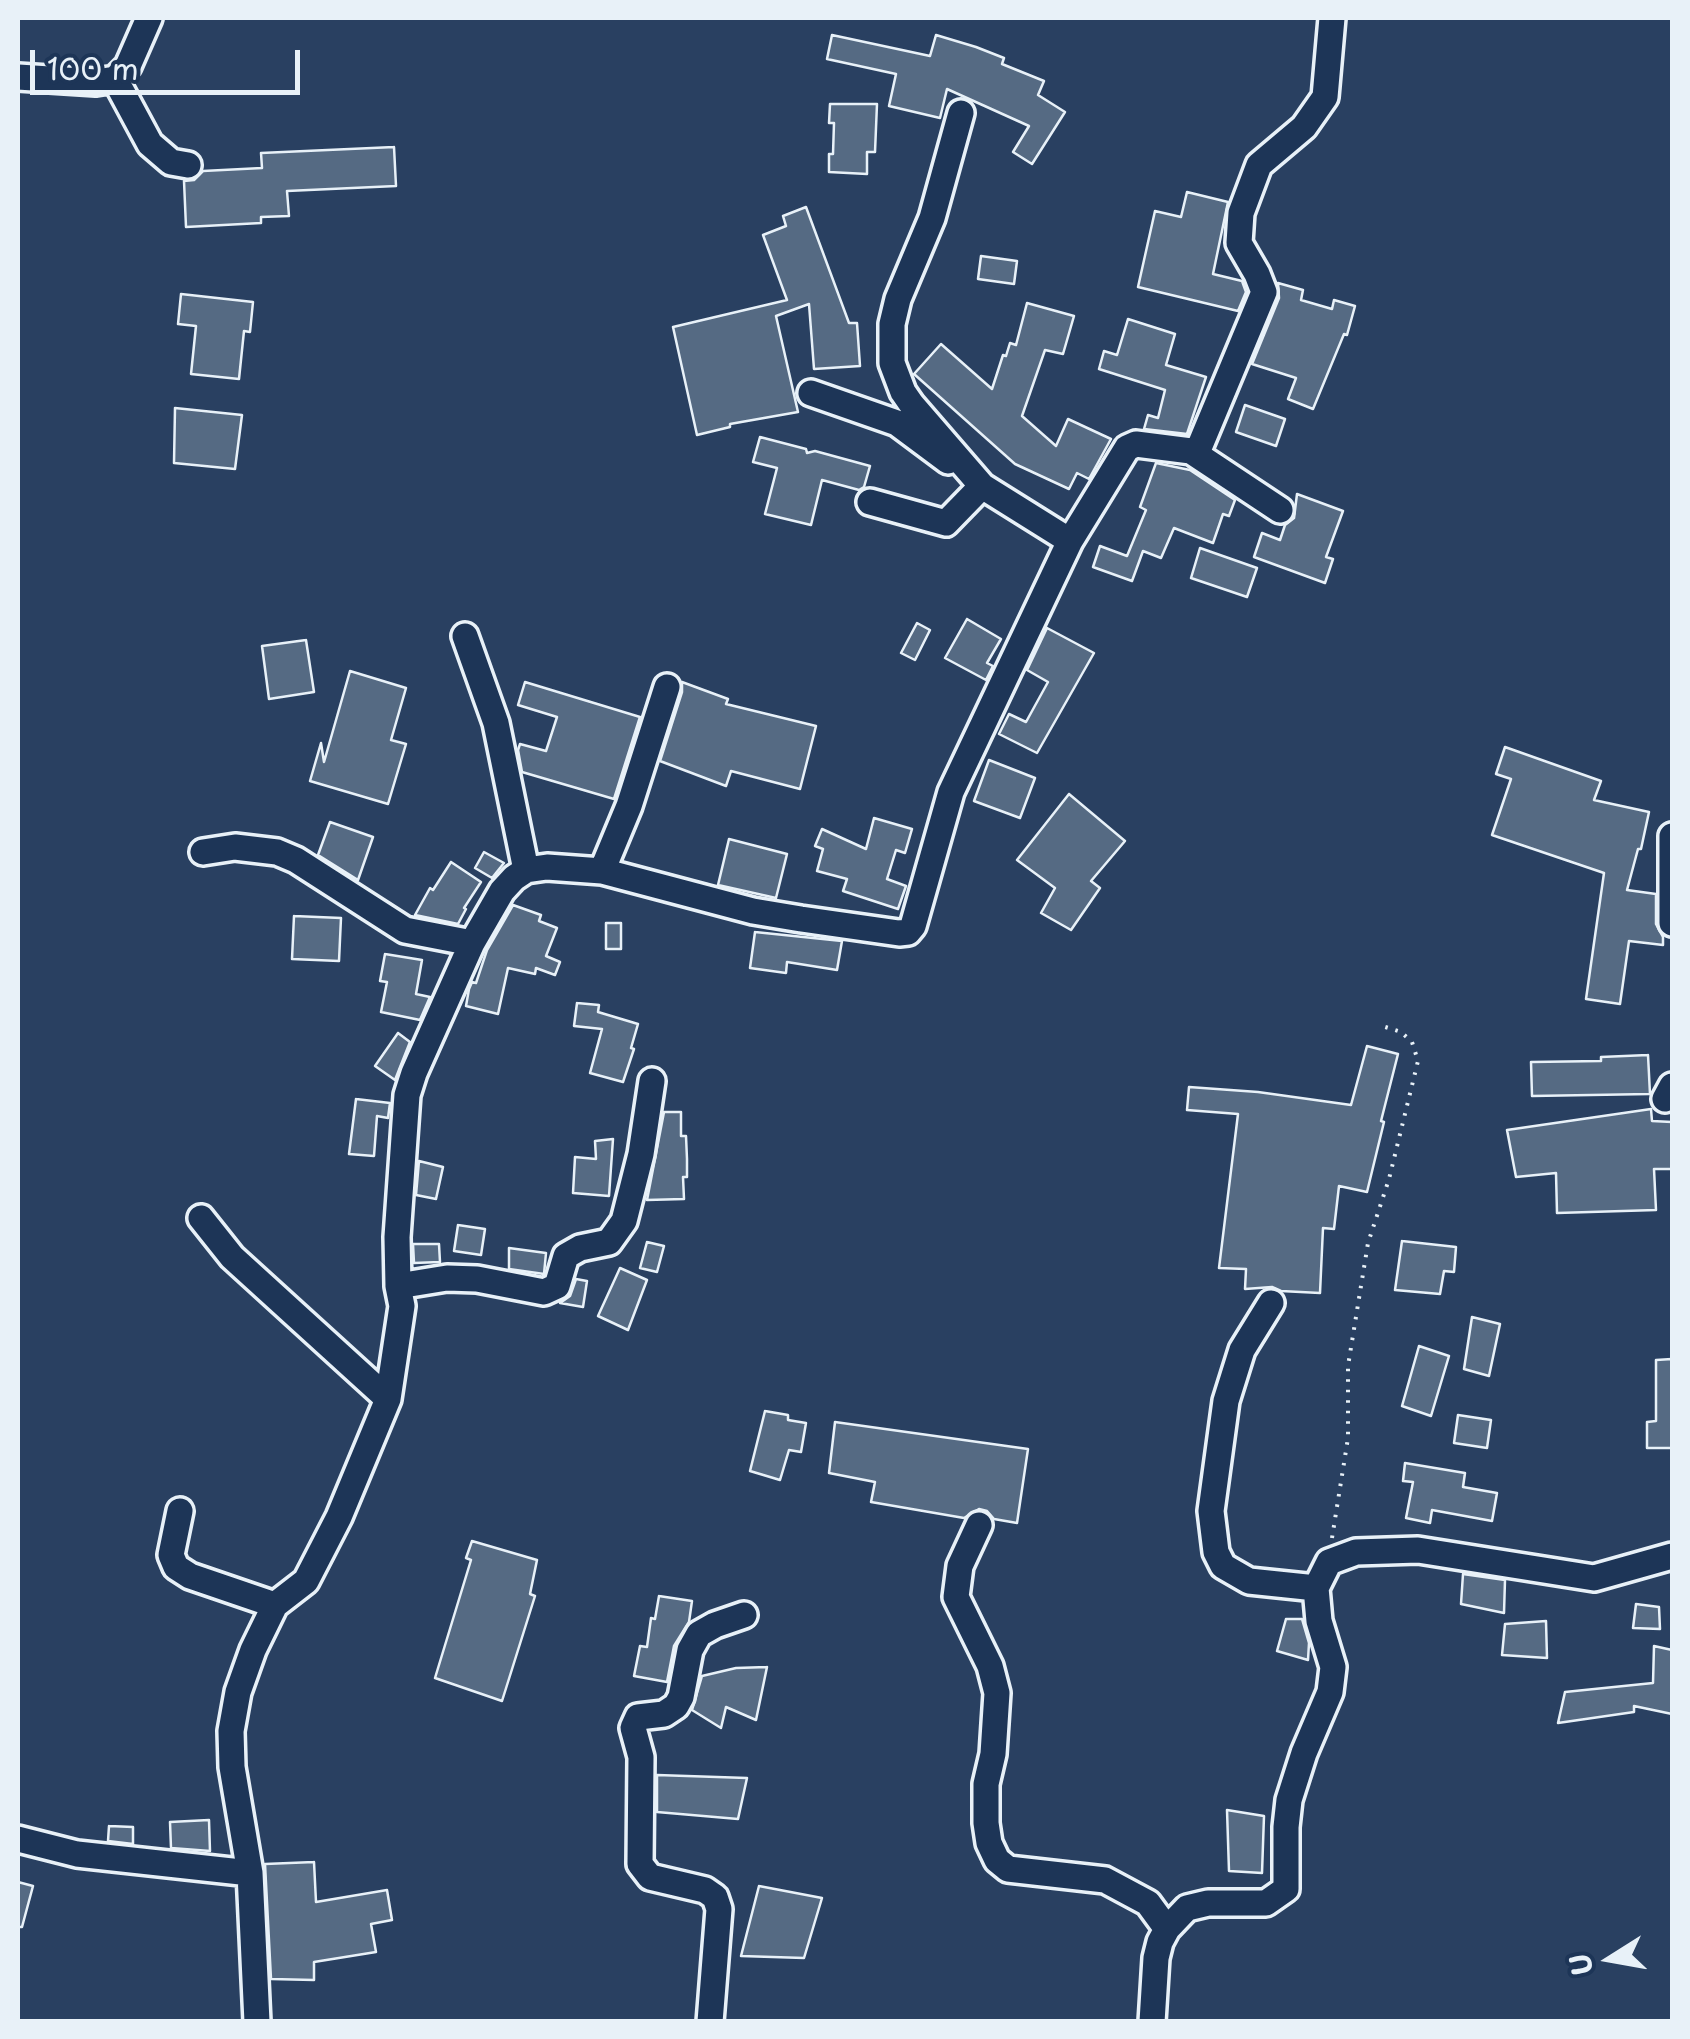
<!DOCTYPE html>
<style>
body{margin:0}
#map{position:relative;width:1690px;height:2039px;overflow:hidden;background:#294061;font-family:"Playpen Sans",sans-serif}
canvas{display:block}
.frame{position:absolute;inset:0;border:20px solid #e8f1f8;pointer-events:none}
.north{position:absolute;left:1560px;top:1909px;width:100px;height:100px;-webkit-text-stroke:8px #1d3557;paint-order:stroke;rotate:259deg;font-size:28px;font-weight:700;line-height:40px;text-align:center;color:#e8f1f8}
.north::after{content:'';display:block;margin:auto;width:35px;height:45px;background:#e8f1f8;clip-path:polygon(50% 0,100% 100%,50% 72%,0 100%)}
.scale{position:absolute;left:30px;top:50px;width:270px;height:45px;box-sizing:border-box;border:5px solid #e8f1f8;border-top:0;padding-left:12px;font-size:30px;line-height:35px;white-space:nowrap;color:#e8f1f8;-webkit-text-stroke:8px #1d3557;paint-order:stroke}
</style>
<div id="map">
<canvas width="1690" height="2039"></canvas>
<div class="frame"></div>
<div class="north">U</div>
<div class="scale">100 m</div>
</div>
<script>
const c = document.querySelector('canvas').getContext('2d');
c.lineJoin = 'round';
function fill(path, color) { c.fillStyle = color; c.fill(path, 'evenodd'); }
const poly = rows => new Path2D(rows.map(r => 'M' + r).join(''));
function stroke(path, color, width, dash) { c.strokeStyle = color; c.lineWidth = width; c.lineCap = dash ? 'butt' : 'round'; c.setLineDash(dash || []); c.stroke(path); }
const building = poly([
 [832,35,930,56,936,35,976,47,1004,58,1002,64,1044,81,1038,95,1065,112,1032,164,1013,152,1029,126,947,89,940,118,889,106,896,74,827,59,832,35],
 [830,104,877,104,875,152,867,152,867,174,829,172,829,154,833,154,834,123,829,123,830,104],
 [394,147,396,186,287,191,289,216,261,217,261,223,186,227,184,181,194,180,203,171,262,168,261,153,394,147],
 [1187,192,1228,202,1213,274,1242,281,1246,292,1238,311,1138,287,1155,211,1181,217,1187,192],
 [806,207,849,323,857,323,860,366,814,369,809,304,776,316,798,412,730,424,730,427,697,435,673,327,787,300,763,235,786,226,783,216,806,207],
 [981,256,1017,261,1014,284,978,279,981,256],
 [1278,283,1303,290,1301,300,1332,309,1334,300,1355,306,1347,335,1344,334,1313,409,1288,399,1296,378,1252,364,1279,298,1278,283],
 [181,294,253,302,250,332,244,331,239,379,191,374,196,326,178,324,181,294],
 [1027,303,1074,316,1063,354,1045,350,1022,416,1056,446,1068,419,1111,439,1089,479,1077,473,1069,489,1015,464,914,374,941,344,992,389,1003,355,1006,356,1010,343,1016,345,1027,303],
 [1128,319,1175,334,1166,365,1206,377,1187,434,1144,429,1148,415,1158,418,1165,390,1099,369,1104,351,1117,355,1128,319],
 [1245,405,1285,419,1276,446,1236,432,1245,405],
 [175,408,242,415,235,469,174,463,175,408],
 [760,437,806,449,807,453,815,451,870,466,864,487,859,490,822,480,811,525,765,514,777,468,753,462,760,437],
 [1156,463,1190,470,1235,500,1229,516,1223,514,1213,543,1174,528,1161,558,1143,551,1132,581,1093,567,1100,546,1127,556,1146,510,1140,507,1156,463],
 [1297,494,1343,511,1326,557,1333,559,1325,583,1254,557,1262,533,1280,540,1285,525,1294,518,1297,494],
 [1200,548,1257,568,1247,597,1191,578,1200,548],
 [967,619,1001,639,987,663,993,666,986,680,945,658,967,619],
 [917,623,930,630,915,660,901,653,917,623],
 [1047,628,1094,653,1037,753,999,734,1009,714,1026,722,1048,682,1027,670,1047,628],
 [306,640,314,692,269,699,262,646,306,640],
 [350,671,406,688,391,740,406,744,388,804,310,781,321,743,324,762,350,671],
 [525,682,640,717,614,799,522,772,518,750,520,744,546,751,557,717,518,705,525,682],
 [682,682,728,699,726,704,816,726,800,789,731,771,726,786,660,761,682,692,682,682],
 [1505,747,1601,781,1594,800,1649,812,1641,849,1638,849,1627,890,1656,894,1656,924,1663,937,1663,945,1629,941,1620,1004,1586,999,1604,873,1492,835,1511,779,1496,774,1505,747],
 [989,760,1035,778,1020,818,974,801,989,760],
 [1069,794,1125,841,1091,881,1100,888,1071,930,1041,913,1055,888,1017,860,1069,794],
 [874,818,912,829,905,853,896,850,887,879,906,886,898,909,843,891,847,879,817,871,823,849,815,846,822,829,866,849,874,818],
 [330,822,373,837,358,880,318,855,330,822],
 [729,839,787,854,776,898,718,885,729,839],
 [484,852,504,863,492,878,475,868,484,852],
 [451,862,481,882,464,908,466,909,458,924,415,915,430,888,433,890,451,862],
 [513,905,541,915,539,921,557,928,546,956,560,962,555,975,536,968,535,974,508,968,498,1014,466,1006,469,989,472,982,476,983,487,950,513,905],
 [294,916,341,918,339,961,292,959,294,916],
 [606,923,621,923,621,949,606,949,606,923],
 [755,932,842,941,837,970,787,962,786,973,750,968,755,932],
 [385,954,422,960,416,994,430,997,420,1020,381,1012,387,982,380,981,385,954],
 [577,1003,599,1005,598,1012,638,1024,631,1048,634,1049,623,1082,590,1073,602,1029,574,1026,577,1003],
 [398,1033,410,1042,395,1080,375,1066,398,1033],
 [1367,1046,1398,1054,1381,1121,1384,1122,1367,1192,1339,1186,1334,1229,1323,1228,1320,1293,1281,1291,1272,1287,1245,1289,1246,1269,1219,1268,1238,1114,1187,1110,1189,1087,1258,1092,1351,1105,1367,1046],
 [1648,1055,1650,1094,1532,1096,1531,1062,1601,1061,1601,1057,1648,1055],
 [356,1099,390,1103,388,1118,377,1116,374,1156,349,1154,356,1099],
 [1651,1109,1652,1121,1672,1122,1672,1169,1654,1169,1656,1210,1557,1213,1556,1173,1516,1177,1507,1130,1651,1109],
 [664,1112,681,1112,681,1136,686,1136,687,1159,687,1177,683,1177,684,1199,647,1200,664,1112],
 [613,1139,609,1196,573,1193,575,1157,596,1159,595,1141,613,1139],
 [419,1161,443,1167,436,1199,416,1195,419,1161],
 [458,1225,485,1229,481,1255,454,1251,458,1225],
 [1402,1241,1456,1247,1454,1272,1444,1271,1440,1294,1395,1290,1402,1241],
 [647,1242,664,1246,657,1272,640,1268,647,1242],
 [413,1244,439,1244,440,1262,414,1263,413,1244],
 [509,1248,546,1253,544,1274,509,1269,509,1248],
 [620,1268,647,1280,628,1330,598,1316,620,1268],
 [576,1279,587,1281,583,1307,560,1303,570,1296,576,1279],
 [1472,1317,1500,1324,1489,1376,1464,1369,1472,1317],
 [1419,1346,1449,1356,1431,1416,1402,1406,1419,1346],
 [1672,1359,1672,1448,1647,1448,1647,1422,1656,1421,1656,1360,1672,1359],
 [765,1411,788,1415,788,1420,806,1423,801,1452,789,1450,780,1480,750,1471,765,1411],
 [1458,1415,1491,1420,1487,1448,1454,1443,1458,1415],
 [835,1422,1028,1449,1017,1523,994,1519,987,1511,979,1509,964,1518,871,1502,875,1482,829,1473,835,1422],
 [1405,1463,1465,1473,1463,1487,1497,1493,1492,1521,1432,1510,1430,1523,1406,1518,1413,1482,1403,1481,1405,1463],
 [472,1541,537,1560,530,1594,535,1596,502,1701,435,1678,471,1560,466,1558,472,1541],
 [1463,1574,1505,1580,1504,1613,1461,1604,1463,1574],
 [659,1596,692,1601,689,1622,674,1646,667,1682,634,1676,640,1646,647,1647,651,1618,655,1619,659,1596],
 [1636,1604,1659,1607,1660,1629,1633,1628,1636,1604],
 [1286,1619,1302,1619,1309,1643,1308,1660,1277,1651,1286,1619],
 [1546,1621,1547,1658,1502,1655,1505,1624,1546,1621],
 [1654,1646,1672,1650,1672,1714,1634,1706,1634,1712,1558,1723,1565,1692,1653,1683,1654,1646],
 [767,1667,756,1720,726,1707,721,1728,692,1710,702,1676,736,1668,767,1667],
 [657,1775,747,1778,738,1819,657,1812,657,1775],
 [1227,1810,1264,1816,1262,1873,1229,1871,1227,1810],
 [209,1820,210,1851,171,1848,170,1822,209,1820],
 [109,1826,133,1827,133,1844,108,1841,109,1826],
 [314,1862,316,1902,387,1890,392,1920,371,1924,376,1952,314,1962,314,1980,271,1979,265,1864,314,1862],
 [18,1882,33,1886,22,1927,18,1927,18,1882],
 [759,1886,822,1898,804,1958,741,1956,759,1886]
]);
fill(building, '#556a83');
stroke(building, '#e8f1f8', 2.5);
const minor = poly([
 [18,77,96,82,115,79,128,66,149,18],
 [115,79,150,144,171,162,188,165],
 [961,113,932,218,898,299,892,324,892,363,903,392,912,405,982,486,1070,541],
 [811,393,897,423,948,461],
 [1191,451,1280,510],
 [870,502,946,523,982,486],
 [465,636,496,723,526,870],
 [1672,836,1672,923],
 [203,852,235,847,277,852,296,860,405,930,472,943],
 [602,871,629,806,667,687],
 [1665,1099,1672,1086],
 [201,1218,232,1257,388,1399],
 [398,1286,447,1278,477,1279,544,1292,557,1286,566,1256,580,1248,609,1242,624,1221,641,1154,652,1081],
 [1271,1303,1242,1350,1226,1401,1211,1511,1216,1552,1223,1566,1249,1581,1316,1588],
 [180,1511,171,1555,176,1567,190,1576,275,1605],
 [979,1525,960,1566,956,1597,990,1666,997,1693,993,1754,986,1784,986,1823,989,1843,997,1860,1008,1869,1105,1880,1148,1903,1167,1929],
 [18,1839,77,1854,250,1873],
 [257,2022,250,1873,232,1767,231,1731,238,1692,253,1650,275,1605,306,1581,339,1517,388,1399,402,1306,398,1286,397,1237,407,1095,414,1073,472,943,502,891,514,878,526,870,547,867,602,871,753,911,801,919,899,933,908,932,913,926,951,792,1070,541,1127,448,1136,444,1191,451,1199,448,1264,292,1257,274,1239,243,1241,213,1259,165,1304,127,1325,97,1332,18],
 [710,2022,719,1909,715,1897,705,1890,650,1877,640,1864,641,1757,633,1728,638,1717,664,1714,676,1706,681,1697,690,1650,699,1634,715,1625,744,1615],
 [1152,2022,1156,1958,1160,1942,1167,1929,1187,1908,1208,1903,1266,1903,1286,1889,1286,1827,1289,1800,1304,1753,1330,1692,1333,1667,1319,1621,1316,1588,1329,1562,1356,1552,1418,1550,1594,1578,1672,1556]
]);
stroke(minor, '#e8f1f8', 32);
stroke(poly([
 [1332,1538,1348,1438,1348,1366,1368,1243,1389,1179,1418,1061,1412,1042,1401,1032,1379,1025]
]), '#e8f1f8', 4, [2.5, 8]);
stroke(minor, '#1d3557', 25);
</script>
